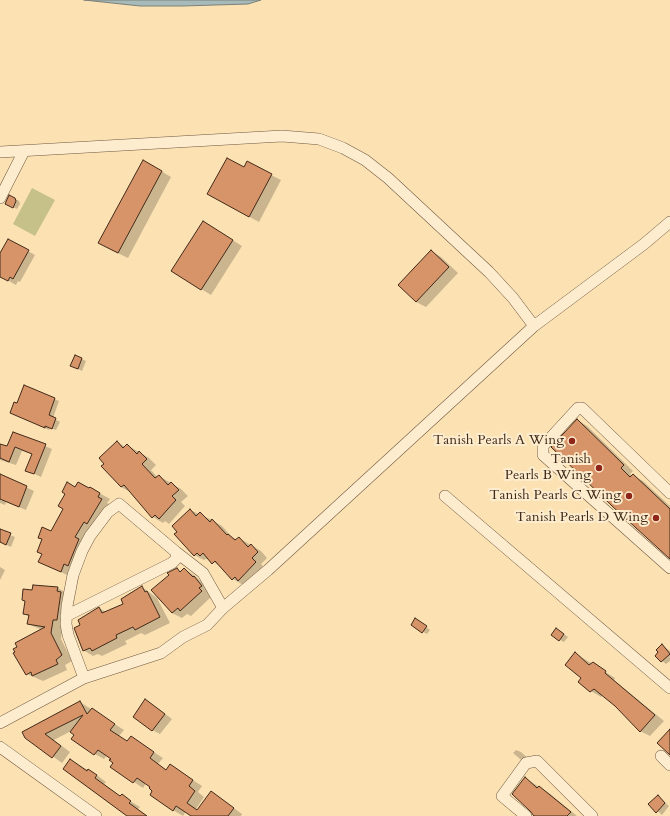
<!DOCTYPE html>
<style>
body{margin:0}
canvas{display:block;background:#fce2b3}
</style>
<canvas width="670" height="816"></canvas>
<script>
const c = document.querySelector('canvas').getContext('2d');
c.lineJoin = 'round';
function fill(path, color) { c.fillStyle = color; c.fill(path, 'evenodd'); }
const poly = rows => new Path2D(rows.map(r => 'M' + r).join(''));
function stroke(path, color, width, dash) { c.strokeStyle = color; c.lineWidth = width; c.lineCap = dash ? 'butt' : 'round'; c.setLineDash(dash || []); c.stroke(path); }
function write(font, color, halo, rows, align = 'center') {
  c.font = font + ' Cardo,serif'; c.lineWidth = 4; c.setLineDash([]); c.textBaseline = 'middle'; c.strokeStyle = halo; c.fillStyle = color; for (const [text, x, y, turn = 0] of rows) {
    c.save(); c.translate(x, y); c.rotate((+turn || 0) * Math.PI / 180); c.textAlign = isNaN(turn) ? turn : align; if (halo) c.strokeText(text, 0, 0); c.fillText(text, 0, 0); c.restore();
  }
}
fill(poly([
 [32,188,55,200,35,236,13,224]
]), '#c6c188');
const water = poly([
 [84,0,261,0,248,4,183,6,140,6,84,0]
]);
fill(water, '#a5bab9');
stroke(water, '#7d8079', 1);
fill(poly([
 [244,168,271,175,281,180,259,222,218,200],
 [161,171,171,177,128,258,109,249],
 [10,196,19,201,20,204,17,209,11,206],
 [213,228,242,246,211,295,172,271],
 [8,240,35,255,20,282,18,281,16,285,0,276,0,255],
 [431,251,441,257,458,273,426,307,416,302],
 [76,356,86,361,82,371,72,366],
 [24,386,59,401,53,418,60,422,56,430,50,428,49,430,16,415,17,404],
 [577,420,587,426,633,471,630,474,633,476,643,481,670,506,670,557],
 [14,433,52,449,41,477,26,470,32,454,22,451,16,465,0,460,0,445,7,448],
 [117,442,125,447,127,445,149,458,156,465,151,470,157,477,159,476,181,489,188,496,181,502,185,506,169,524,165,521,163,523,153,517,132,493,121,487],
 [4,477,34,491,26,510,6,502,5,505,0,503,0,487],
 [75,488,89,490,90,488,110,499,107,503,111,505,71,577,40,562,51,532],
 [190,510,210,519,222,526,231,536,237,540,239,538,261,551,267,558,261,564,265,568,243,585,233,579,223,569,211,560,206,559,204,560,194,555],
 [0,531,15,537,11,547,0,542],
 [0,567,5,570,0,580],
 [177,569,181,572,184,569,194,575,211,591,208,594,211,597,191,616,187,614,182,618,172,613],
 [142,587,157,598,170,623,145,635,141,633,125,641,127,644,102,656,98,654,93,656,83,650,75,628,81,625,99,608,106,612,124,604],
 [58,588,67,593,61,639,72,661,65,665,67,670,43,681,27,674,42,630,28,624,30,617,24,614,33,591],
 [420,622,430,630,427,634,423,632],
 [561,632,568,637,564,642,560,640],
 [662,645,670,651,670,661,666,664,656,656],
 [575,653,615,678,614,680,664,721,650,736,640,731,615,705,603,695,601,697,591,691,582,678],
 [80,702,124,730,119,736,128,742,131,737,163,758,158,764,167,770,179,771,202,786,198,792,204,797,196,809,198,811,220,798,242,814,241,816,192,816,186,811,183,816,173,810,151,787,146,783,143,788,134,782,112,767,114,763,112,758,107,755,104,759,95,754,71,731,54,740,70,752,62,763,26,737],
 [153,705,172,719,160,734,152,730],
 [516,750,521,752,529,759,525,762,520,759,513,753],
 [71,760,98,776,106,782,104,784,121,797,122,796,140,807,138,809,147,816,129,816],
 [525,778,549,793,577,816,536,816],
 [658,796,669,806,662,815,650,804]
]), '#0003');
const building = poly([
 [227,158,244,167,247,161,272,174,249,217,207,194,227,158],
 [143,160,162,171,118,253,98,243,143,160],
 [9,195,15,198,16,201,13,208,5,204,9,195],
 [203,221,233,240,201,290,171,271,203,221],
 [8,239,29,250,13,279,10,277,8,281,0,277,0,253,8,239],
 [431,250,449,267,416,302,398,285,431,250],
 [75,355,82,358,78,369,70,366,75,355],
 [24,385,55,398,49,415,56,418,52,429,45,426,45,428,10,413,14,402,17,403,24,385],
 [577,419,624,465,621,468,630,477,633,474,670,509,670,559,612,506,551,447,577,419],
 [13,432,46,444,34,474,25,471,32,454,15,447,9,462,0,458,0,444,7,446,13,432],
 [117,441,123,448,127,444,137,454,139,451,147,459,142,464,155,478,159,475,168,485,171,482,179,490,172,496,176,500,159,519,155,515,152,518,124,485,121,487,101,466,104,464,99,458,117,441],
 [0,474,27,486,19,507,0,499,0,474],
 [67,482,75,487,78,482,89,488,90,487,100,493,98,497,102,499,87,524,84,522,75,537,79,539,68,566,64,564,61,572,38,562,42,554,37,552,42,539,38,538,42,527,51,531,63,509,58,506,65,494,62,492,67,482],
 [190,509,196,516,200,512,210,522,212,519,227,535,228,534,235,540,239,537,248,547,251,544,258,552,252,558,256,562,238,581,235,577,232,580,215,561,212,564,203,553,200,556,197,553,194,556,174,534,177,532,172,526,190,509],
 [0,529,11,533,6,545,0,542,0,529],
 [177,568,180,572,184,568,193,577,194,576,202,586,199,588,202,591,180,611,178,608,172,613,151,590,169,575,167,573,177,568],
 [33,585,58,587,57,591,61,592,57,620,53,620,51,633,62,655,56,660,58,664,32,676,31,672,26,675,13,653,15,652,13,649,17,647,15,643,45,627,27,624,29,615,23,614,25,601,22,600,23,589,32,590,33,585],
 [142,586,145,592,147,591,160,617,135,630,133,627,116,635,117,638,92,651,90,648,83,651,74,628,80,625,78,620,99,607,102,613,123,604,121,599,142,586],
 [415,618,427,626,422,633,411,625,415,618],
 [556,628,564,634,559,641,551,635,556,628],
 [662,644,670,654,661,662,655,656,658,652,656,650,662,644],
 [575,652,589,665,593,662,606,671,605,673,655,715,640,732,615,706,594,689,590,692,578,682,581,678,565,665,575,652],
 [145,699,165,714,152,731,133,717,145,699],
 [80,701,87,714,92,708,115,724,110,730,127,741,131,736,154,752,150,758,166,770,170,764,193,780,189,786,195,791,187,803,197,810,211,791,234,808,228,816,191,816,176,806,173,811,160,802,150,795,152,791,149,788,150,787,137,778,133,783,110,767,113,763,109,760,111,759,98,750,94,755,71,739,74,735,70,732,83,715,45,734,61,746,52,758,25,738,22,732,80,701],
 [670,729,670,755,657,743,670,729],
 [70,759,87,771,88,769,97,775,95,778,120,796,122,794,131,801,129,803,147,816,127,816,63,769,70,759],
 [525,777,537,788,539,786,571,812,567,816,534,816,530,811,512,794,525,777],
 [658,795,665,803,656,813,648,804,658,795]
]);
fill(building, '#d79468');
stroke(building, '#412a1a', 1);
const minor = poly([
 [0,152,282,136,319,139,343,148,365,160,388,178,489,272,513,298,534,326,268,570,223,608,207,625,183,637,161,653,84,678],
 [0,198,24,151],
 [534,326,644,244,670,222],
 [670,493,582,408,578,408,543,446,543,455,670,568],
 [445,496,670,688],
 [176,552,203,573,223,608],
 [0,723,84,678,68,635,66,624,67,606,73,575,82,551,90,536,108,512,119,504,176,552,177,558,172,563,66,616],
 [0,747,96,816],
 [661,756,670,765],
 [526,816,502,796,526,763,537,761,592,816]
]);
stroke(minor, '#705840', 12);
stroke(minor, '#fdecce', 11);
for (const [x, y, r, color] of [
 [572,441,4,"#8f2418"],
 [599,468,4,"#8f2418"],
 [629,496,4,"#8f2418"],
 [656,518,4,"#8f2418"]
]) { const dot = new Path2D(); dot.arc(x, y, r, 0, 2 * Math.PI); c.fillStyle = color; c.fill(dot); stroke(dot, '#fdecce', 1.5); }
write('14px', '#412a1a', '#fdecce', [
 ["Tanish Pearls A Wing",564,441],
 ["Tanish",591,460],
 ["Pearls B Wing",591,476],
 ["Tanish Pearls C Wing",621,496],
 ["Tanish Pearls D Wing",648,518]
], 'right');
</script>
